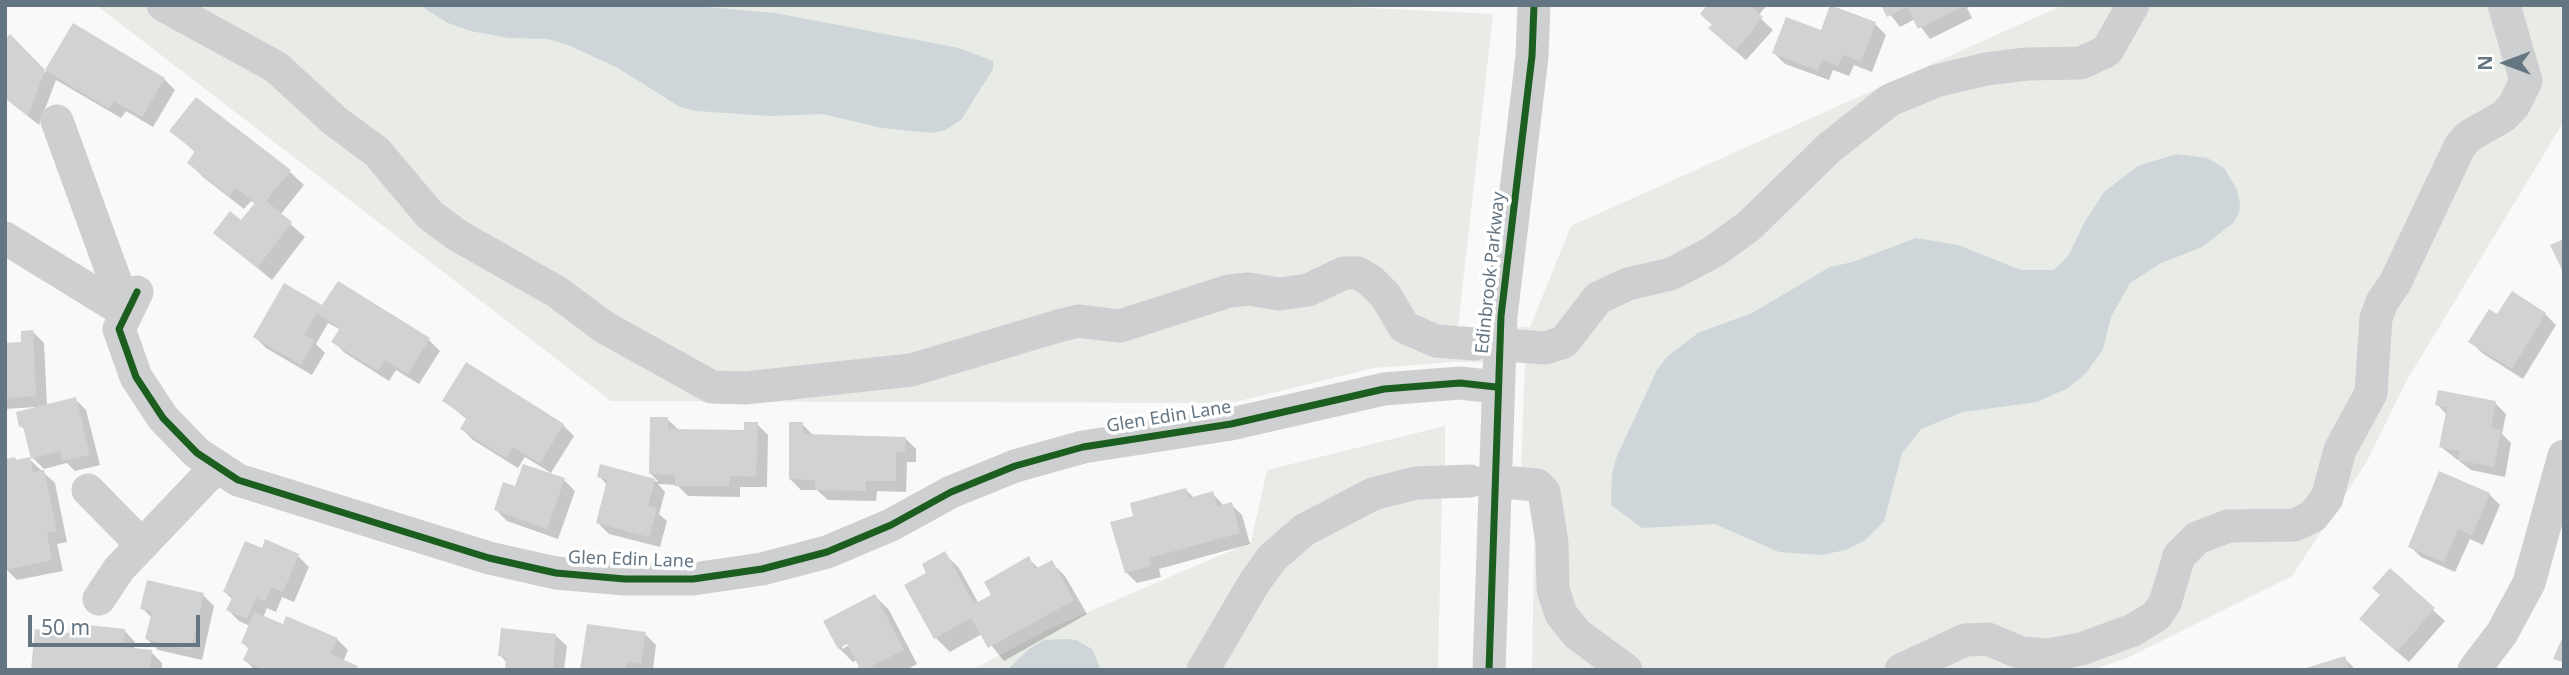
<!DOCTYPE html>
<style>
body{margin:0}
#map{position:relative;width:2569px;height:675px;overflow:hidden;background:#f9f9f9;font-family:"Noto Sans",sans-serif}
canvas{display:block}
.frame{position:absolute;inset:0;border:7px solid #657683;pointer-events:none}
.north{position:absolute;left:2471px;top:28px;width:70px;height:70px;-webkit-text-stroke:5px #fff;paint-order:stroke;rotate:270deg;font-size:19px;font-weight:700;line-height:28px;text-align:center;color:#657683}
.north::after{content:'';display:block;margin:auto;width:24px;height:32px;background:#657683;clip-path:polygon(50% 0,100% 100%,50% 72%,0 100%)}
.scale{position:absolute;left:28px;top:615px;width:172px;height:32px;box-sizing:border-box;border:4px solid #657683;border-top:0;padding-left:9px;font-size:21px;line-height:24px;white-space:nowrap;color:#657683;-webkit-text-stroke:5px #fff;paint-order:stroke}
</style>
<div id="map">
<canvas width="2569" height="675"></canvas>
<div class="frame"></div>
<div class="north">N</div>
<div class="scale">50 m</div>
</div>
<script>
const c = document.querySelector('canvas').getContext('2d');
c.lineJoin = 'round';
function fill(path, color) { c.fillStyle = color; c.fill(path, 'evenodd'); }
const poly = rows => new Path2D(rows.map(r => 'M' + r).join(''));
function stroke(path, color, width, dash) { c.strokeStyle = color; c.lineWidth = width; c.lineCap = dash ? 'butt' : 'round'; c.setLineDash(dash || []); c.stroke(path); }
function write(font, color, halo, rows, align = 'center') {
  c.font = font + ' "Noto Sans",sans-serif'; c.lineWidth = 7; c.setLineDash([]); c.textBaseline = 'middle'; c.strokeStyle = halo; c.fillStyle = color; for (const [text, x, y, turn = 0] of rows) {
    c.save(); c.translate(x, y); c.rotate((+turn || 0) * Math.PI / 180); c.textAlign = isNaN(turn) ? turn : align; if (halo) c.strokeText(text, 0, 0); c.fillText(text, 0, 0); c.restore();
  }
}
fill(poly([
 [96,5,1308,5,1493,14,1458,327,1530,327,1571,226,2063,5,2564,5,2564,121,2407,380,2366,463,2292,576,2127,658,2092,670,1532,670,1535,498,1442,494,1438,670,972,670,1051,628,1251,542,1267,470,1445,426,1445,467,1521,470,1525,362,1454,362,1374,368,1231,403,611,401]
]), '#e8ebe6');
fill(poly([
 [419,5,687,5,775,13,959,48,993,61,993,69,961,120,945,130,932,133,882,128,823,114,769,116,697,111,680,107,618,68,568,45,548,39,509,38,470,31,448,23],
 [2176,154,2207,158,2224,168,2237,190,2240,203,2239,213,2233,223,2202,247,2161,263,2130,283,2111,317,2103,349,2086,373,2068,388,2037,402,1963,412,1921,429,1902,453,1884,521,1865,540,1846,550,1821,555,1779,552,1715,524,1642,528,1611,505,1612,474,1617,456,1657,370,1667,357,1698,333,1752,313,1830,267,1853,262,1916,238,1958,245,2021,270,2054,270,2069,255,2083,225,2104,192,2138,166],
 [1066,639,1076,640,1092,649,1101,670,1007,670,1029,649,1044,640]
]), '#ced6d9');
fill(poly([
 [1709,5,1767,5,1758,16,1773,30,1746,60,1721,39,1713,25],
 [1883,5,1973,5,1967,8,1972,18,1930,39,1915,19,1900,27],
 [1875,24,1886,35,1872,72,1854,65,1849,76,1833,70,1829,80,1785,64,1774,53,1822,32],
 [73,26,164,79,175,90,153,127,126,111,121,118,56,80,39,125,5,98,10,36,45,73],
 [172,131,289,171,304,185,280,215,305,237,272,280,215,233,242,223,256,204,251,201,244,209,203,177,189,163,196,153],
 [338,283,429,340,440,351,419,384,396,370,389,381,345,353,334,342,341,330,328,323,316,344,325,353,312,375,266,348,255,337,323,308],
 [2512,293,2545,314,2556,325,2523,379,2482,353,2471,342,2498,317],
 [33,332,44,343,47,406,75,399,86,410,100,465,75,471,67,463,44,469,33,458,27,432,21,426,36,407,5,409,5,344,23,344],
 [444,401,563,425,574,436,551,473,525,457,518,468,473,440,462,429,468,420],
 [2495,403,2506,414,2502,434,2511,443,2505,477,2471,470,2441,447,2447,415,2437,404],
 [667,419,680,431,745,432,757,424,768,435,767,487,740,487,740,497,688,496,677,485,658,484,665,492,659,514,667,521,660,547,609,534,598,523,608,486,599,476,601,466,659,482,650,473],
 [802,424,814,436,905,438,916,449,916,462,907,462,906,492,877,491,876,501,828,500,817,490,801,490,790,479],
 [29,459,55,483,67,542,57,544,63,571,17,580,6,569,18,462],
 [564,480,575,491,558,539,507,521,496,510,516,488],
 [1186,490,1194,498,1212,493,1224,506,1231,504,1242,515,1250,544,1159,569,1161,577,1137,583,1126,572,1135,517],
 [2489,494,2500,505,2483,545,2470,539,2455,572,2421,557,2410,546],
 [266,541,298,556,309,567,294,602,282,597,276,612,267,608,263,618,284,627,337,639,348,650,343,662,359,670,255,670,245,660,250,650,243,643,250,626,239,621,228,610,233,600,225,592,262,550],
 [945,554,959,568,979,604,993,596,1028,558,1039,569,1051,562,1065,576,1087,614,1004,661,982,634,950,652,936,638,906,586,929,574],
 [2390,571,2445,621,2409,662,2372,630],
 [203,595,214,606,202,660,158,650,147,639,152,618,142,608],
 [875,596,889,610,917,664,906,670,857,670,861,668,857,660,853,662,839,648],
 [855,642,842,649,842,645],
 [124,630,135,642,134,650,151,652,162,663,162,670,33,670,70,634],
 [645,634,656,645,653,670,582,670],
 [555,635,567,646,564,670,507,670,507,663,500,655],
 [2344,658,2356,670,2307,670]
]), '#0003');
fill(poly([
 [1707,5,1749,5,1763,17,1735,51,1708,28,1712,25,1700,14],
 [1830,5,1876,22,1861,62,1843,55,1838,66,1822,60,1818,71,1772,53,1786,17,1821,30],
 [1881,5,1966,5,1918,29,1907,7,1887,17],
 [73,23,165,78,142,117,114,101,109,109,45,70],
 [10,34,45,70,28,116,5,98,5,40],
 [196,97,291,170,266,201,292,222,257,268,213,233,230,211,241,220,255,203,236,188,229,196,187,163,195,151,169,131],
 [2564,239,2564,274,2550,245],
 [338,281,430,338,408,374,385,360,378,371,331,342,340,328,317,313,304,335,315,340,301,365,253,337,284,283,322,305],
 [2512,291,2546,313,2512,369,2468,342,2489,309,2497,314],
 [33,330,36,396,5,398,5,343,21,342,21,331],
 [466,362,564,424,540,463,513,447,506,458,460,429,467,417,442,401],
 [2438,390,2496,401,2491,428,2501,430,2494,467,2458,460,2460,451,2439,447,2447,407,2435,405],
 [76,397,90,455,62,461,60,451,31,459,23,426,19,427,16,412],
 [650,417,668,417,668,429,744,430,744,422,758,422,756,477,730,476,729,486,675,486,675,475,649,474],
 [789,422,803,422,803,434,906,437,905,452,896,452,896,481,866,481,866,491,815,490,815,480,789,479],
 [15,457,16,460,30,457,33,472,44,470,57,531,47,533,52,560,5,570,5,459],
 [523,464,565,478,547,529,494,510,503,482,515,486],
 [600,464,655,479,648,506,657,508,649,537,596,523,607,480,597,477],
 [2439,471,2490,493,2472,535,2458,529,2444,562,2408,547],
 [1186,488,1189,498,1213,491,1217,506,1232,502,1240,533,1149,558,1151,566,1125,573,1110,522,1133,516,1130,503],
 [265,539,299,554,283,592,271,587,265,602,256,598,247,619,226,610,233,596,223,592,245,541,262,548],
 [945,551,974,604,991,595,984,582,1029,556,1035,569,1052,560,1074,600,988,648,971,618,934,639,904,585,926,573,922,564],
 [2390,568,2435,608,2397,652,2359,619,2380,595,2372,588],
 [147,580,204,593,191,650,145,639,152,611,140,609],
 [875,594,904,650,870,667,871,670,854,670,859,667,847,644,838,649,823,621],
 [254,612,283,624,286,616,338,638,330,654,358,666,357,670,265,670,243,660,249,647,241,643],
 [70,623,125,629,123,647,152,650,150,670,31,670,35,629,69,633],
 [587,624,646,632,641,664,627,662,626,670,580,670],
 [501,628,556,634,553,670,505,670,506,657,498,656],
 [2564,634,2564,663,2553,659],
 [2345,656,2349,670,2303,670,2303,669]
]), '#d0d2d3');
stroke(poly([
 [163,5,276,67,335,121,377,152,430,215,457,235,557,292,604,327,712,387,745,388,911,370,1058,326,1078,321,1120,326,1229,291,1249,289,1279,294,1308,290,1344,273,1358,273,1371,281,1386,296,1404,327,1436,341,1475,344],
 [57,121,127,313],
 [5,238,127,313],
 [137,292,119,329,136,377,163,418,197,453,238,480,489,558,556,573,625,579,693,579,762,569,827,552,891,525,951,492,1015,466,1083,447,1231,424,1384,389,1460,383,1496,387],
 [1519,346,1545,348,1564,342,1598,298,1628,284,1671,274,1713,252,1749,226,1830,147,1890,100,1936,81,1986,69,2027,64,2081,63,2107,51,2133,5],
 [1514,483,1537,485,1544,492,1552,543,1553,589,1561,614,1577,634,1626,670],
 [88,490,142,545],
 [99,599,119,569,217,466],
 [1203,670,1254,583,1272,558,1304,530,1373,494,1416,483,1470,481],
 [1489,670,1501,316,1532,56,1534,5],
 [1901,670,1965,640,1988,639,2021,653,2048,655,2081,649,2133,630,2156,616,2165,603,2179,556,2197,538,2228,526,2295,525,2313,516,2327,498,2340,450,2371,393,2376,318,2382,302,2395,283,2460,146,2469,136,2504,116,2514,105,2526,81,2504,5],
 [2474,670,2502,633,2529,583,2564,456]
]), '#cecfd0', 33);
stroke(poly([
 [137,292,119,329,136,377,163,418,197,453,238,480,489,558,556,573,625,579,693,579,762,569,827,552,891,525,951,492,1015,466,1083,447,1231,424,1384,389,1460,383,1496,387],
 [1489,670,1501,316,1532,56,1534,5]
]), '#1b5e20', 7);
write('18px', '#657683', '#fff', [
 ["Edinbrook Parkway",1491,273,-84],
 ["Glen Edin Lane",1169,417,-9],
 ["Glen Edin Lane",631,560,2]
]);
</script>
